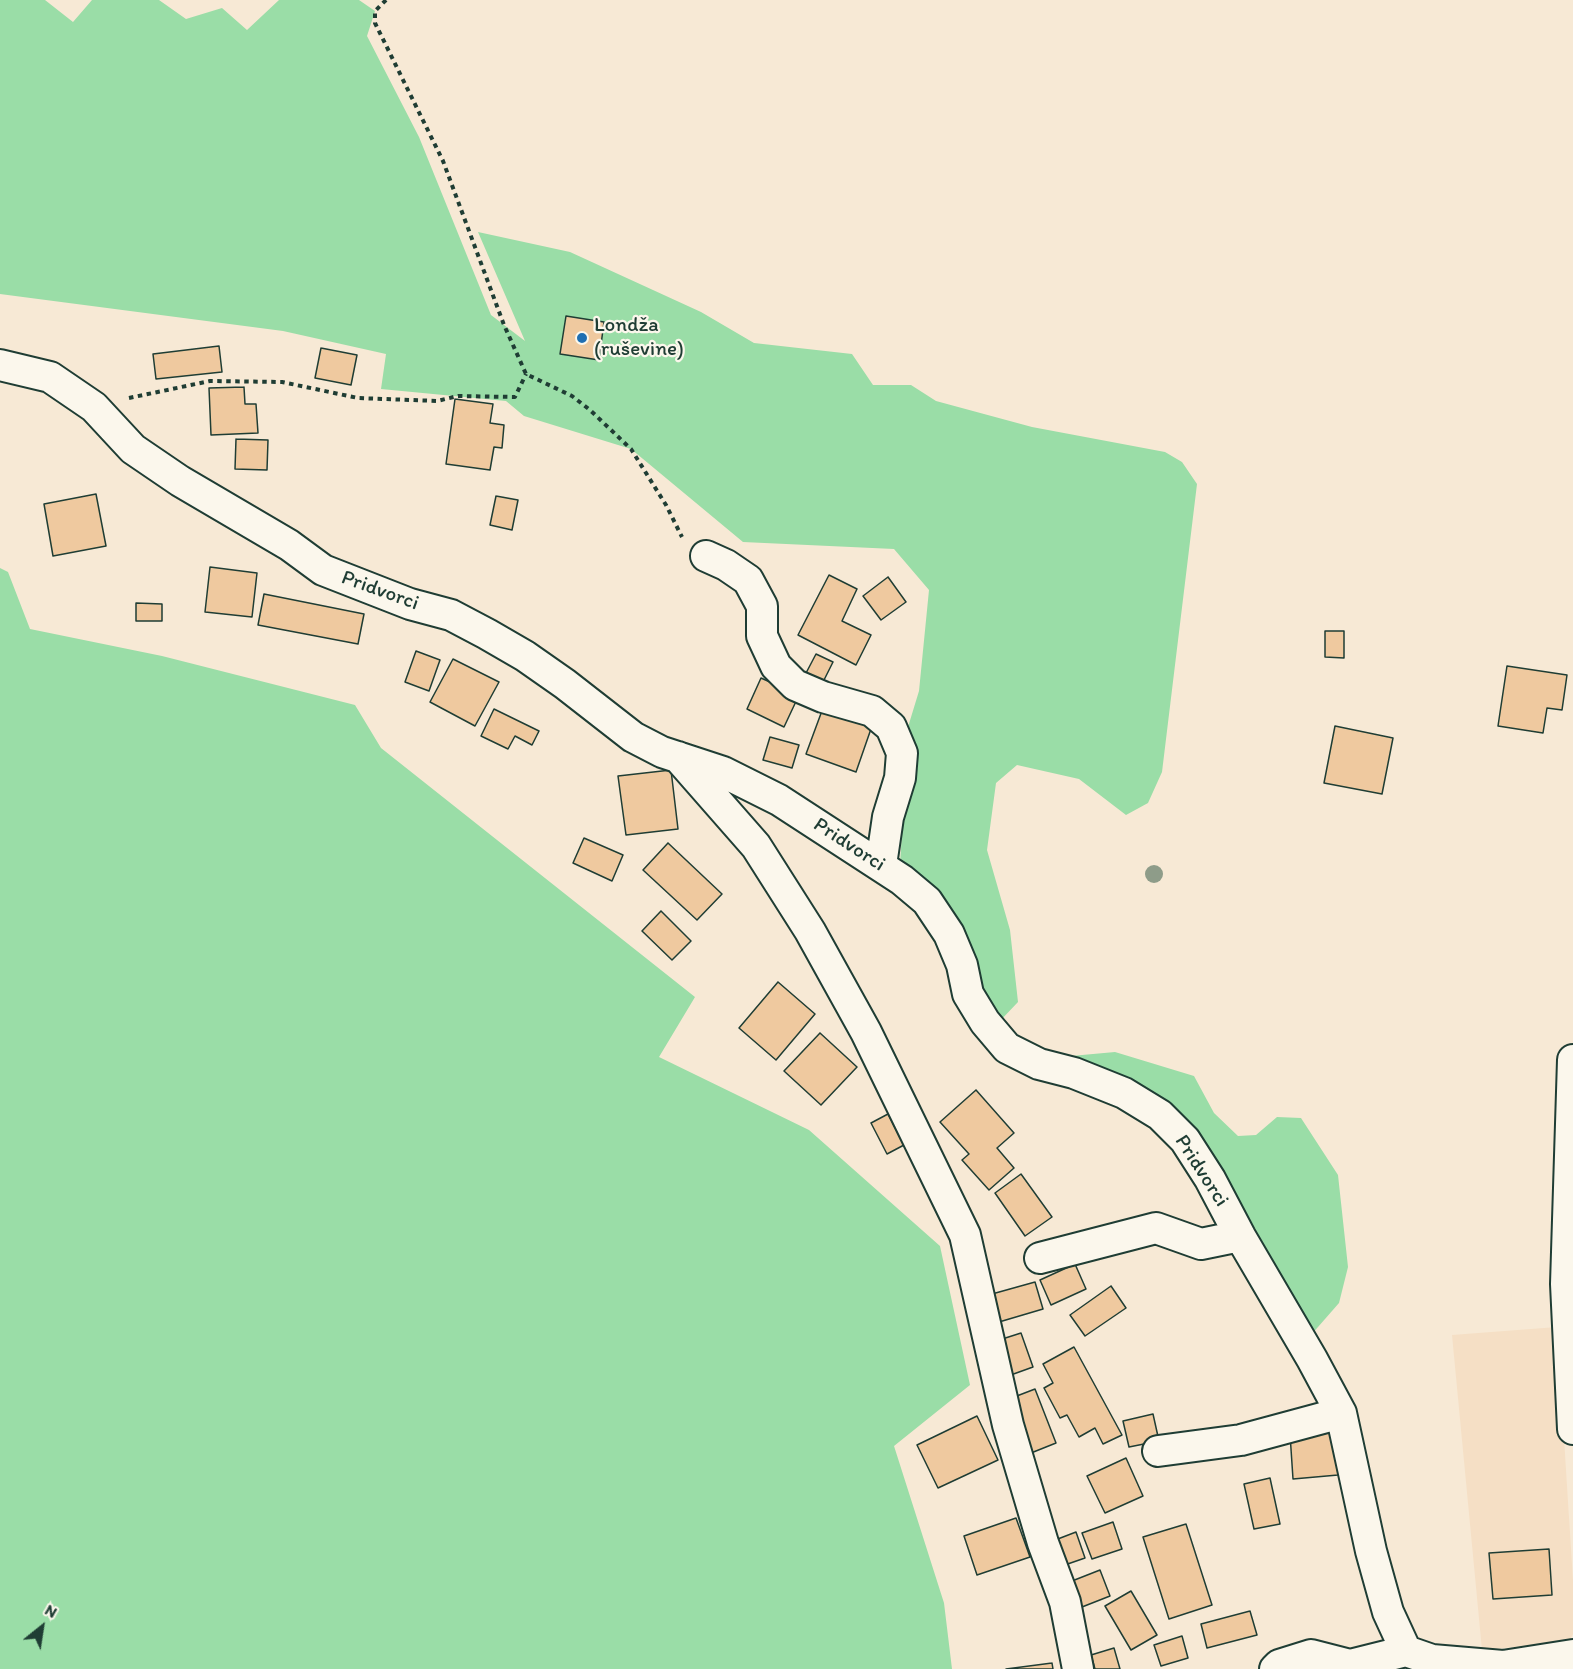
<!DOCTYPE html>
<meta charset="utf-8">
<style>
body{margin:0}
#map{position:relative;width:1573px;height:1669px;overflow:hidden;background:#f7e9d5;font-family:Itim,sans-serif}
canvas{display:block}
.north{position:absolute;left:12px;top:1597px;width:60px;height:60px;-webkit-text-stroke:4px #fbf7ec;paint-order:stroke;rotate:30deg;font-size:16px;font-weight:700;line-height:24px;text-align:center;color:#1f3d34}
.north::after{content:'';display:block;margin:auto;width:21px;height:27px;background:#1f3d34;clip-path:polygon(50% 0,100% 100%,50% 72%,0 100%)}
</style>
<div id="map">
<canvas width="1573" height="1669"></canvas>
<div class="north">N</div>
</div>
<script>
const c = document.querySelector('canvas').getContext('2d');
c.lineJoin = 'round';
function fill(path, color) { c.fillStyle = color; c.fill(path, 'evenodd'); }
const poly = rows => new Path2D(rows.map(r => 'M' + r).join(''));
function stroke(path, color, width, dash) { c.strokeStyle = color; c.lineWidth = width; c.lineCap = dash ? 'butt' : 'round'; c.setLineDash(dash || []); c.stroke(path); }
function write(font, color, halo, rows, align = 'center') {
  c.font = font + ' Itim,sans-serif'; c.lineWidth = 4.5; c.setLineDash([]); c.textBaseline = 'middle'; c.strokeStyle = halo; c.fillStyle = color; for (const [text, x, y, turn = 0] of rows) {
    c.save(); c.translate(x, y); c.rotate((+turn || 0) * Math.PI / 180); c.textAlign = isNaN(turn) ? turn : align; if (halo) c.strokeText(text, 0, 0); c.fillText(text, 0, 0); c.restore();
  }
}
fill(poly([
 [1557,1327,1573,1581,1573,1634,1569,1642,1482,1650,1452,1335]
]), '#f5dfc5');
fill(poly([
 [0,0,45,0,73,22,92,0,159,0,186,19,222,8,247,30,279,0,359,0,375,11,367,36,419,137,491,315,525,341,478,232,570,252,701,312,754,343,852,354,873,385,911,385,936,401,1032,427,1165,452,1182,462,1197,484,1162,772,1148,803,1126,815,1079,779,1017,765,996,783,987,850,1010,930,1018,1002,999,1022,900,865,903,814,918,766,908,727,919,691,929,590,894,549,743,542,631,449,524,416,506,401,381,389,386,354,283,331,0,294],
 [0,568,8,572,30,629,162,656,355,705,381,748,695,997,659,1057,809,1130,940,1246,970,1385,894,1446,944,1603,952,1669,0,1669],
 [1115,1052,1194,1076,1214,1113,1238,1136,1256,1135,1277,1117,1301,1118,1338,1175,1348,1267,1339,1303,1311,1335,1259,1244,1219,1163,1189,1123,1160,1098,1060,1057]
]), '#9adda7');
const building = poly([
 [566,316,604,322,599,360,560,354,566,316],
 [219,346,222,372,156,379,153,354,219,346],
 [321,348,357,355,351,385,315,378,321,348],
 [244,387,245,404,256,404,258,433,211,435,209,388,244,387],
 [455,399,493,404,490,423,504,425,502,448,494,447,490,470,446,464,455,399],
 [236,439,268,440,267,470,235,469,236,439],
 [96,494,106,546,53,556,44,504,96,494],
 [496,496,518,500,512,530,490,525,496,496],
 [210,567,257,573,252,617,205,612,210,567],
 [829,575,857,589,842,621,871,635,856,665,798,635,829,575],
 [888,577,906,602,881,620,863,596,888,577],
 [264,594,364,614,358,644,258,625,264,594],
 [136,603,162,604,162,621,136,621,136,603],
 [1325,631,1344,631,1344,658,1325,657,1325,631],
 [416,651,440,660,429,691,405,682,416,651],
 [816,654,833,662,822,684,805,675,816,654],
 [453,659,499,682,475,726,430,702,453,659],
 [1507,666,1567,675,1562,710,1547,708,1543,733,1498,726,1507,666],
 [761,678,799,695,784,727,747,709,761,678],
 [823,708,872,726,856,772,806,754,823,708],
 [494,709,539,731,532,745,515,736,508,749,481,736,494,709],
 [1335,726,1393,738,1382,794,1324,783,1335,726],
 [770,737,799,745,792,768,763,760,770,737],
 [671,770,678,829,626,835,618,776,671,770],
 [584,838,623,855,612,881,573,863,584,838],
 [668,843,722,894,697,920,643,870,668,843],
 [661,911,691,941,672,960,642,931,661,911],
 [778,982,815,1014,776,1060,739,1028,778,982],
 [820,1033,857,1067,821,1105,784,1071,820,1033],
 [976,1090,1014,1133,997,1148,1014,1168,989,1190,962,1160,969,1154,940,1122,976,1090],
 [888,1114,904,1145,887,1154,871,1123,888,1114],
 [1021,1174,1052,1217,1025,1236,995,1193,1021,1174],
 [1075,1264,1086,1289,1051,1305,1040,1280,1075,1264],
 [1035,1282,1043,1309,999,1322,992,1294,1035,1282],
 [1111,1286,1126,1308,1085,1336,1070,1315,1111,1286],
 [1021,1333,1033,1367,1008,1376,996,1341,1021,1333],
 [1074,1347,1122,1435,1103,1444,1095,1428,1079,1437,1067,1415,1060,1418,1044,1388,1053,1383,1043,1364,1074,1347],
 [1035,1389,1056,1443,1031,1453,1009,1399,1035,1389],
 [1153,1414,1159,1441,1129,1447,1123,1421,1153,1414],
 [977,1416,998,1460,938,1488,917,1445,977,1416],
 [1334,1431,1338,1475,1293,1479,1290,1434,1334,1431],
 [1126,1458,1143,1496,1105,1513,1087,1476,1126,1458],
 [1270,1478,1280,1524,1254,1529,1244,1484,1270,1478],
 [1016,1518,1030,1557,977,1575,964,1536,1016,1518],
 [1113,1522,1122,1549,1092,1559,1082,1533,1113,1522],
 [1186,1524,1212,1605,1169,1619,1143,1537,1186,1524],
 [1076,1532,1085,1558,1059,1567,1050,1542,1076,1532],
 [1549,1549,1552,1595,1493,1599,1489,1553,1549,1549],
 [1100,1570,1110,1596,1082,1607,1072,1581,1100,1570],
 [1131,1591,1157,1635,1131,1650,1105,1606,1131,1591],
 [1250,1611,1257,1635,1207,1648,1201,1624,1250,1611],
 [1182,1636,1188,1658,1161,1666,1154,1645,1182,1636],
 [1114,1648,1120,1669,1095,1669,1091,1655,1114,1648],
 [1052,1663,1053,1669,1006,1669,1052,1663]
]);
fill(building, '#efc99f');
stroke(building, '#1f3d34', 1.5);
const street = poly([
 [0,365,50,377,94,407,133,449,180,481,289,545,323,570,410,604,451,615,487,634,525,656,565,684,633,737,662,752,723,772,779,800,902,880,927,901,949,934,962,965,968,994,985,1022,1007,1048,1039,1064,1074,1073,1124,1093,1160,1115,1185,1140,1210,1179,1240,1236,1312,1359,1341,1413,1371,1551,1388,1612,1406,1651,1432,1660,1503,1666,1573,1655],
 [706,556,726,565,748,580,762,606,762,636,776,666,795,685,823,697,872,711,891,727,902,753,900,778,888,817,881,865],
 [678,757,756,846,810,931,866,1032,965,1235,1008,1425,1043,1543,1065,1602,1078,1669],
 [1573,1060,1566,1284,1573,1429],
 [1040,1258,1156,1228,1201,1244,1240,1236],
 [1158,1451,1241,1440,1341,1413],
 [1275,1669,1279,1665,1311,1655,1350,1665,1406,1651]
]);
stroke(street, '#1f3d34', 34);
stroke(poly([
 [386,0,375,11,375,23,443,161,504,325,526,374,572,396,590,410,631,449,666,505,682,537],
 [129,398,210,381,282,382,358,398,437,401,458,396,515,397,526,374]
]), '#1f3d34', 4, [4.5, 4.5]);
stroke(street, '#fbf7ec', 30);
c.fillStyle = '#8e9c89';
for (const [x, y] of [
 [1154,874]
]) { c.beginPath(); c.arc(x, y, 9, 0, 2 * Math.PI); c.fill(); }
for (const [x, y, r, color] of [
 [582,338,6,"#1f6fb2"]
]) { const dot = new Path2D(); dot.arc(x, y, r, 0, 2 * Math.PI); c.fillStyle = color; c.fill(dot); stroke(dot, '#fbf7ec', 2); }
write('21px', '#1f3d34', '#fbf7ec', [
 ["Londža",594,326],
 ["(ruševine)",594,350]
], 'left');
write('21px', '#1f3d34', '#fbf7ec', [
 ["Pridvorci",380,591,20],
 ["Pridvorci",849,845,33],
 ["Pridvorci",1201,1171,57]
]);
</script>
